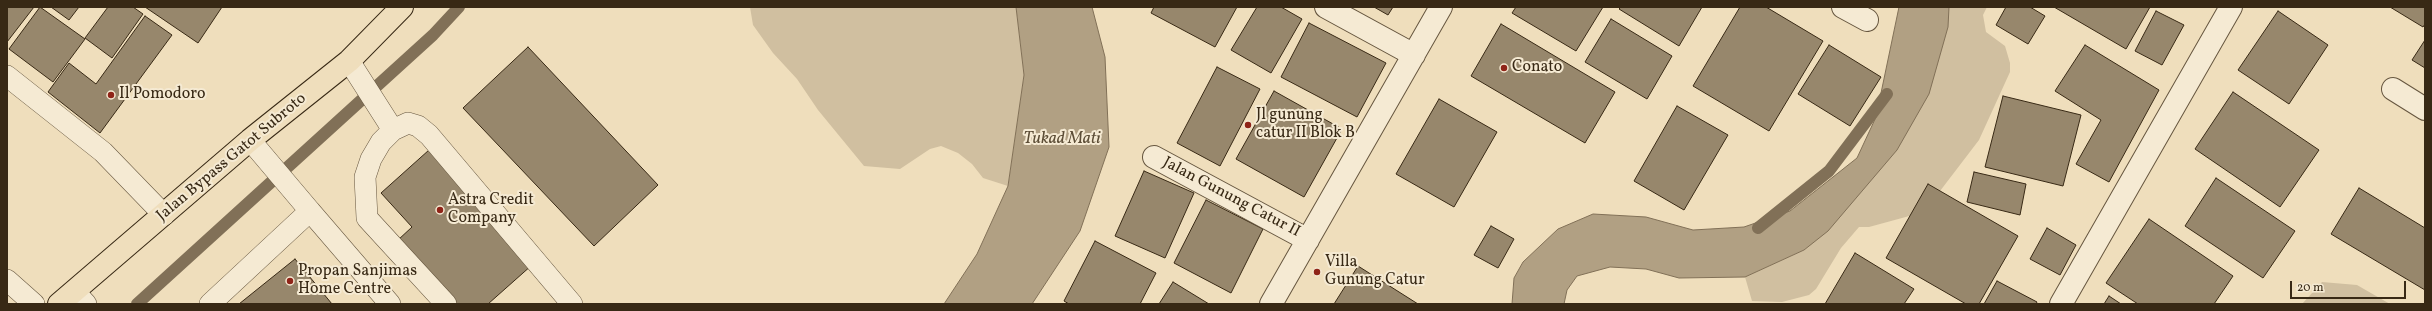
<!DOCTYPE html>
<style>
body{margin:0}
#map{position:relative;width:2432px;height:311px;overflow:hidden;background:#efdebc;font-family:Vollkorn,serif}
canvas{display:block}
.frame{position:absolute;inset:0;border:8px solid #382915;pointer-events:none}
.scale{position:absolute;left:2290px;top:281px;width:116px;height:18px;box-sizing:border-box;border:2px solid #382915;border-top:0;padding-left:5px;font-size:12px;line-height:14px;white-space:nowrap;color:#382915;-webkit-text-stroke:3px #f5ead3;paint-order:stroke}
</style>
<div id="map">
<canvas width="2432" height="311"></canvas>
<div class="frame"></div>
<div class="scale">20 m</div>
</div>
<script>
const c = document.querySelector('canvas').getContext('2d');
c.lineJoin = 'round';
function fill(path, color) { c.fillStyle = color; c.fill(path, 'evenodd'); }
const poly = rows => new Path2D(rows.map(r => 'M' + r).join(''));
function stroke(path, color, width, dash) { c.strokeStyle = color; c.lineWidth = width; c.lineCap = dash ? 'butt' : 'round'; c.setLineDash(dash || []); c.stroke(path); }
function write(font, color, halo, rows, align = 'center') {
  c.font = font + ' Vollkorn,serif'; c.lineWidth = 4; c.setLineDash([]); c.textBaseline = 'middle'; c.strokeStyle = halo; c.fillStyle = color; for (const [text, x, y, turn = 0] of rows) {
    c.save(); c.translate(x, y); c.rotate((+turn || 0) * Math.PI / 180); c.textAlign = isNaN(turn) ? turn : align; if (halo) c.strokeText(text, 0, 0); c.fillText(text, 0, 0); c.restore();
  }
}
fill(poly([
 [750,7,1016,7,1024,75,1008,186,983,178,972,164,958,153,941,146,930,149,900,169,864,166,818,110,797,79,773,53,753,25],
 [1949,7,1987,7,1983,15,1986,32,2005,46,2010,63,2010,72,1979,140,1924,212,1869,227,1859,227,1841,248,1816,289,1809,295,1782,302,1752,301,1745,277,1804,250],
 [2322,282,2357,285,2390,304,2302,304]
]), '#d0bfa0');
const water = poly([
 [1016,7,1092,7,1105,57,1109,147,1080,231,1032,304,944,304,977,254,1008,186,1024,75,1016,7],
 [1899,7,1949,7,1948,27,1929,94,1897,150,1828,231,1804,250,1745,277,1679,278,1646,269,1610,267,1577,276,1567,290,1564,304,1512,304,1514,278,1523,262,1558,229,1593,214,1646,217,1693,230,1744,227,1790,211,1857,158,1876,117,1899,7]
]);
fill(water, '#b1a083');
stroke(water, '#817057', 1);
stroke(poly([
 [1758,228,1829,171,1887,94],
 [137,304,433,35,459,7]
]), '#817057', 12);
const building = poly([
 [7,7,34,7,7,42,7,7],
 [40,7,85,39,53,82,9,49,40,7],
 [51,7,79,7,69,20,51,7],
 [108,7,133,7,143,14,112,58,85,38,108,7],
 [145,7,222,7,198,43,145,7],
 [1154,7,1237,7,1215,47,1151,13,1154,7],
 [1257,7,1281,7,1302,19,1271,73,1231,50,1257,7],
 [1374,7,1393,7,1388,15,1374,7],
 [1516,7,1603,7,1576,51,1512,13,1516,7],
 [1621,7,1702,7,1679,46,1619,9,1621,7],
 [1740,7,1766,7,1823,41,1769,131,1693,86,1740,7],
 [2006,7,2030,7,2045,16,2028,44,1996,25,2006,7],
 [2054,7,2150,7,2126,49,2054,7],
 [2390,7,2425,7,2425,24,2423,27,2390,7],
 [2156,11,2184,25,2162,65,2135,51,2156,11],
 [2278,11,2328,45,2289,104,2238,70,2278,11],
 [145,16,172,35,100,133,48,92,69,63,96,84,145,16],
 [1611,19,1672,56,1647,99,1585,62,1611,19],
 [1309,23,1386,63,1357,117,1281,77,1309,23],
 [1501,24,1615,92,1585,143,1471,76,1501,24],
 [2425,40,2425,68,2412,60,2425,40],
 [1829,45,1881,77,1850,126,1798,94,1829,45],
 [2085,45,2159,90,2109,182,2076,164,2101,120,2055,91,2085,45],
 [528,47,658,185,594,246,463,108,528,47],
 [1217,67,1260,89,1220,166,1177,143,1217,67],
 [1274,91,1342,129,1304,197,1236,159,1274,91],
 [2233,92,2319,150,2280,207,2195,149,2233,92],
 [2003,96,2081,115,2063,186,1985,167,2003,96],
 [1439,99,1497,132,1454,207,1396,174,1439,99],
 [1677,106,1728,135,1684,210,1634,181,1677,106],
 [429,150,532,265,488,304,455,304,398,240,412,227,381,193,429,150],
 [1144,171,1194,193,1165,258,1115,236,1144,171],
 [1974,172,2026,184,2020,215,1967,202,1974,172],
 [2216,178,2295,231,2263,278,2185,226,2216,178],
 [1928,184,2018,236,1979,304,1966,304,1886,258,1928,184],
 [2359,188,2425,228,2425,290,2331,234,2359,188],
 [1206,200,1263,229,1231,293,1174,263,1206,200],
 [2149,219,2233,276,2214,304,2138,304,2106,283,2149,219],
 [1491,226,1514,239,1498,268,1474,255,1491,226],
 [2047,228,2076,245,2060,275,2030,259,2047,228],
 [1095,241,1156,273,1140,304,1069,304,1064,301,1095,241],
 [1855,253,1914,289,1904,304,1825,304,1855,253],
 [295,259,332,304,239,304,295,259],
 [1358,266,1418,304,1334,304,1358,266],
 [1997,281,2037,302,2036,304,1984,304,1997,281],
 [1173,282,1209,304,1159,304,1173,282],
 [2109,296,2121,304,2104,304,2109,296]
]);
fill(building, '#97876c');
stroke(building, '#382915', 1);
const lane = poly([
 [349,61,393,130,408,123,418,126,429,135,572,304],
 [7,76,103,152,164,215],
 [393,130,381,142,371,159,365,177,367,218,446,304],
 [310,211,390,304],
 [7,280,34,304],
 [75,292,86,304],
 [210,304,310,211,250,140]
]);
const street = poly([
 [1326,7,1414,55],
 [1843,7,1867,20],
 [2393,89,2425,109],
 [1154,157,1308,240],
 [1271,304,1441,7],
 [2061,304,2231,7]
]);
const primary = poly([
 [59,304,250,140,349,61,402,7]
]);
stroke(lane, '#66563f', 22);
stroke(street, '#66563f', 24);
stroke(primary, '#382915', 24);
stroke(lane, '#f5ead3', 21);
stroke(street, '#f5ead3', 22);
stroke(primary, '#efdebc', 22);
for (const [x, y, r, color] of [
 [1504,68,4,"#8f2418"],
 [111,95,4,"#8f2418"],
 [1248,125,4,"#8f2418"],
 [440,210,4,"#8f2418"],
 [1317,272,4,"#8f2418"],
 [290,281,4,"#8f2418"]
]) { const dot = new Path2D(); dot.arc(x, y, r, 0, 2 * Math.PI); c.fillStyle = color; c.fill(dot); stroke(dot, '#f5ead3', 1.5); }
write('16px', '#382915', '#f5ead3', [
 ["Conato",1512,68],
 ["Il Pomodoro",119,95],
 ["Jl gunung",1256,116],
 ["catur II Blok B",1256,134],
 ["Astra Credit",448,201],
 ["Company",448,219],
 ["Villa",1325,263],
 ["Gunung Catur",1325,281],
 ["Propan Sanjimas",298,272],
 ["Home Centre",298,290]
], 'left');
write('16px', '#382915', '#f5ead3', [
 ["Jalan Bypass Gatot Subroto",232,158,-40],
 ["Jalan Gunung Catur II",1231,198,28]
]);
write('italic 17px', '#5c4d36', '#f5ead3', [
 ["Tukad Mati",1062,140]
]);
</script>
